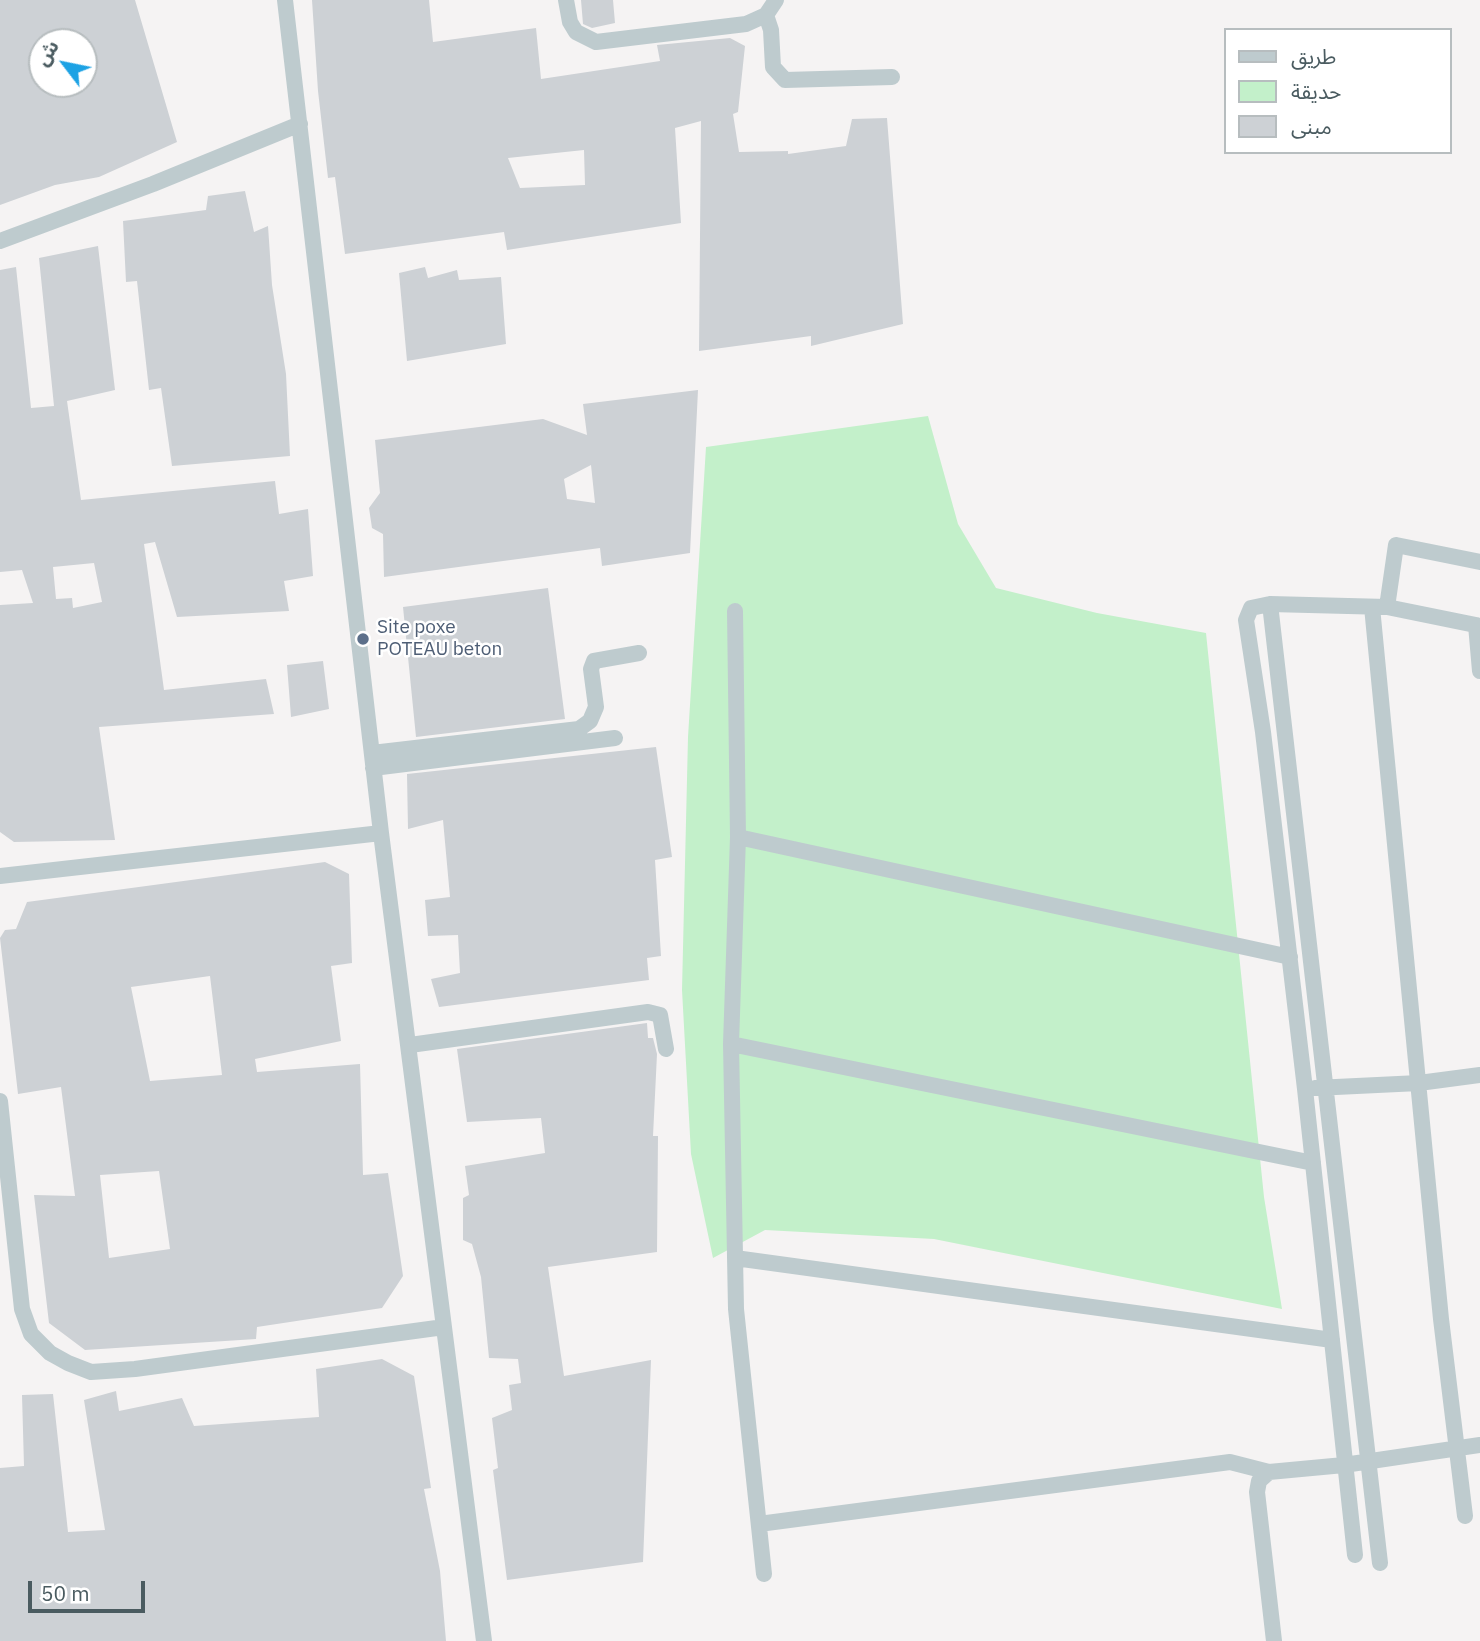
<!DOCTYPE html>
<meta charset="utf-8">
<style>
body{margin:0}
#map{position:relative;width:1480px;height:1641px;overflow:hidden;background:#f5f3f3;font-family:"IBM Plex Sans","Noto Sans Arabic",sans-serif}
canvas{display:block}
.legend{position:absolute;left:1224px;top:28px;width:228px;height:126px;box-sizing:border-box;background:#fff;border:2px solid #b7bdbf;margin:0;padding:9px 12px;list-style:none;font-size:21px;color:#4a5b60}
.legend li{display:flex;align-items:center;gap:14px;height:35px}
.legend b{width:35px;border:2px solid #b7bdbf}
.north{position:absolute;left:28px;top:28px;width:70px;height:70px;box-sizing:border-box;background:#fff;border:2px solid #b7bdbf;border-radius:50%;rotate:302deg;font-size:19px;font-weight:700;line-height:28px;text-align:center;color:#4a5b60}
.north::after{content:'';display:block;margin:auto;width:24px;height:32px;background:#1da2e4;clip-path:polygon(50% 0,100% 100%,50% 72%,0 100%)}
.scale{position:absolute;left:28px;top:1581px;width:117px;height:32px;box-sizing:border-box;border:4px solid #4a5b60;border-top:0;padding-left:9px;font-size:21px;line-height:24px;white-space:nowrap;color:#4a5b60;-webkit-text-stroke:5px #fff;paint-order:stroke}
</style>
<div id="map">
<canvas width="1480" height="1641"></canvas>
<ul class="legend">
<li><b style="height:9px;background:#becbce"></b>طريق</li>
<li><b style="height:19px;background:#c3f0ca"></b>حديقة</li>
<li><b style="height:19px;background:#cdd1d5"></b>مبنى</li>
</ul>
<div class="north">ش</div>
<div class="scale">50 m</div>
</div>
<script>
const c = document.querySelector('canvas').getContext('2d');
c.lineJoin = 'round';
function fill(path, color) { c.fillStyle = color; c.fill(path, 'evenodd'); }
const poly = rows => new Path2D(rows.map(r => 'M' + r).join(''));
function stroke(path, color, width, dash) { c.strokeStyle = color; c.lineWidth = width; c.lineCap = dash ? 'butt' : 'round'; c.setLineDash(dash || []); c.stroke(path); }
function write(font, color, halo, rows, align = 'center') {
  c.font = font + ' "IBM Plex Sans",sans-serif'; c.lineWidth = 5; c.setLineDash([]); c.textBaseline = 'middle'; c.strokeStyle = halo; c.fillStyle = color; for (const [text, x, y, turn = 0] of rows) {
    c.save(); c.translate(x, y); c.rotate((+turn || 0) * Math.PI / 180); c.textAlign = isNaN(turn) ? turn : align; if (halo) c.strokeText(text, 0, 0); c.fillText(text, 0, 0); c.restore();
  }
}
fill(poly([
 [928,416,958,524,996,588,1097,613,1206,633,1264,1197,1282,1309,934,1239,765,1230,713,1258,691,1154,682,990,688,737,706,447]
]), '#c3f0ca');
fill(poly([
 [0,0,135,0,177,142,99,177,55,185,0,205],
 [42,42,84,42,84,84,42,84],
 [312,0,429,0,433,42,536,28,541,79,660,61,657,45,730,38,745,46,738,112,733,114,739,152,788,151,788,154,846,146,852,119,887,118,903,324,811,346,811,336,699,351,701,121,675,128,681,223,507,250,504,232,345,254,335,177,328,178,318,91],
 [584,150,585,185,520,188,508,158],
 [581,0,613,0,615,23,592,28,583,24],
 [245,191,254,232,268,226,272,285,286,374,290,456,172,466,161,388,149,390,137,281,126,282,123,221,206,210,208,196],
 [98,246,115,390,67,401,81,500,275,481,279,514,308,509,313,576,284,581,289,611,177,617,155,542,144,544,164,690,266,679,274,714,99,727,115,840,14,842,0,832,0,605,33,603,22,570,0,572,0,270,16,267,31,408,54,406,39,258],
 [94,563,102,602,73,608,72,598,56,599,53,567],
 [425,267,428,278,457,270,459,280,501,277,506,344,407,361,399,273],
 [698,390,690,553,602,566,600,548,384,577,383,534,372,528,369,508,380,493,375,440,543,419,587,435,583,404],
 [591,465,595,503,567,499,564,479],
 [548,588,565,719,416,737,403,607],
 [323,661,329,709,291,717,287,665],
 [656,747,672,857,655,860,661,956,647,958,649,980,439,1007,431,979,460,973,458,935,428,936,425,900,450,897,443,820,408,829,407,774],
 [325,862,349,874,352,963,331,966,341,1041,255,1059,257,1072,360,1064,363,1175,388,1173,403,1276,382,1308,257,1327,256,1339,85,1350,49,1323,34,1195,75,1196,61,1087,18,1094,0,938,5,930,16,929,27,902],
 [210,976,222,1075,150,1081,131,987],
 [159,1171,170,1249,109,1258,100,1175],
 [647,1023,648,1038,653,1038,657,1054,653,1136,658,1136,657,1252,548,1267,564,1376,651,1360,643,1562,507,1580,493,1470,498,1468,492,1418,512,1410,509,1385,521,1383,518,1359,489,1358,481,1277,472,1244,463,1240,463,1198,469,1195,465,1166,545,1153,541,1118,467,1122,457,1049],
 [382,1359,414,1376,431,1488,424,1489,440,1571,446,1641,0,1641,0,1468,24,1466,22,1395,53,1394,68,1532,105,1530,84,1400,116,1391,119,1411,182,1398,194,1426,319,1417,316,1369]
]), '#cdd1d5');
stroke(poly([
 [285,0,381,833,484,1641],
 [566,0,570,22,576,32,596,42,746,24,766,15,776,0],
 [766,15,771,30,773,67,785,80,892,77],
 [0,241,153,184,300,124],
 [1270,604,1380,1563],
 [1372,607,1441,1319,1465,1516],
 [1387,607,1396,545,1480,562],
 [735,611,738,837,731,1044,736,1309,764,1574],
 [1476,625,1480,671],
 [372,753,579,729,590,721,596,707,591,669,594,661,639,653],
 [373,768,615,738],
 [738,837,1290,957],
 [0,876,381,833],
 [731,1044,1313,1163],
 [410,1045,648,1012,660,1015,666,1049],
 [1315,1088,1419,1083,1480,1075],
 [0,1101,22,1309,31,1334,50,1353,68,1363,91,1372,135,1369,444,1327],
 [735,1258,1332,1340],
 [1269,1472,1259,1481,1257,1492,1274,1641],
 [759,1524,1230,1462,1269,1472,1344,1465,1480,1445],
 [1355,1555,1305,1089,1263,732,1246,620,1251,608,1270,604,1387,607,1480,626]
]), '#becbce', 16);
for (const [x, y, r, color] of [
 [363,639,7,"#5c6f8a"]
]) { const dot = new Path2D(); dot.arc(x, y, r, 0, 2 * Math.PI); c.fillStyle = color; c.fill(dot); stroke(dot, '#fff', 2.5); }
write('19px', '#4e5e75', '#fff', [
 ["Site poxe",377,628],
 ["POTEAU beton",377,650]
], 'left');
</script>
